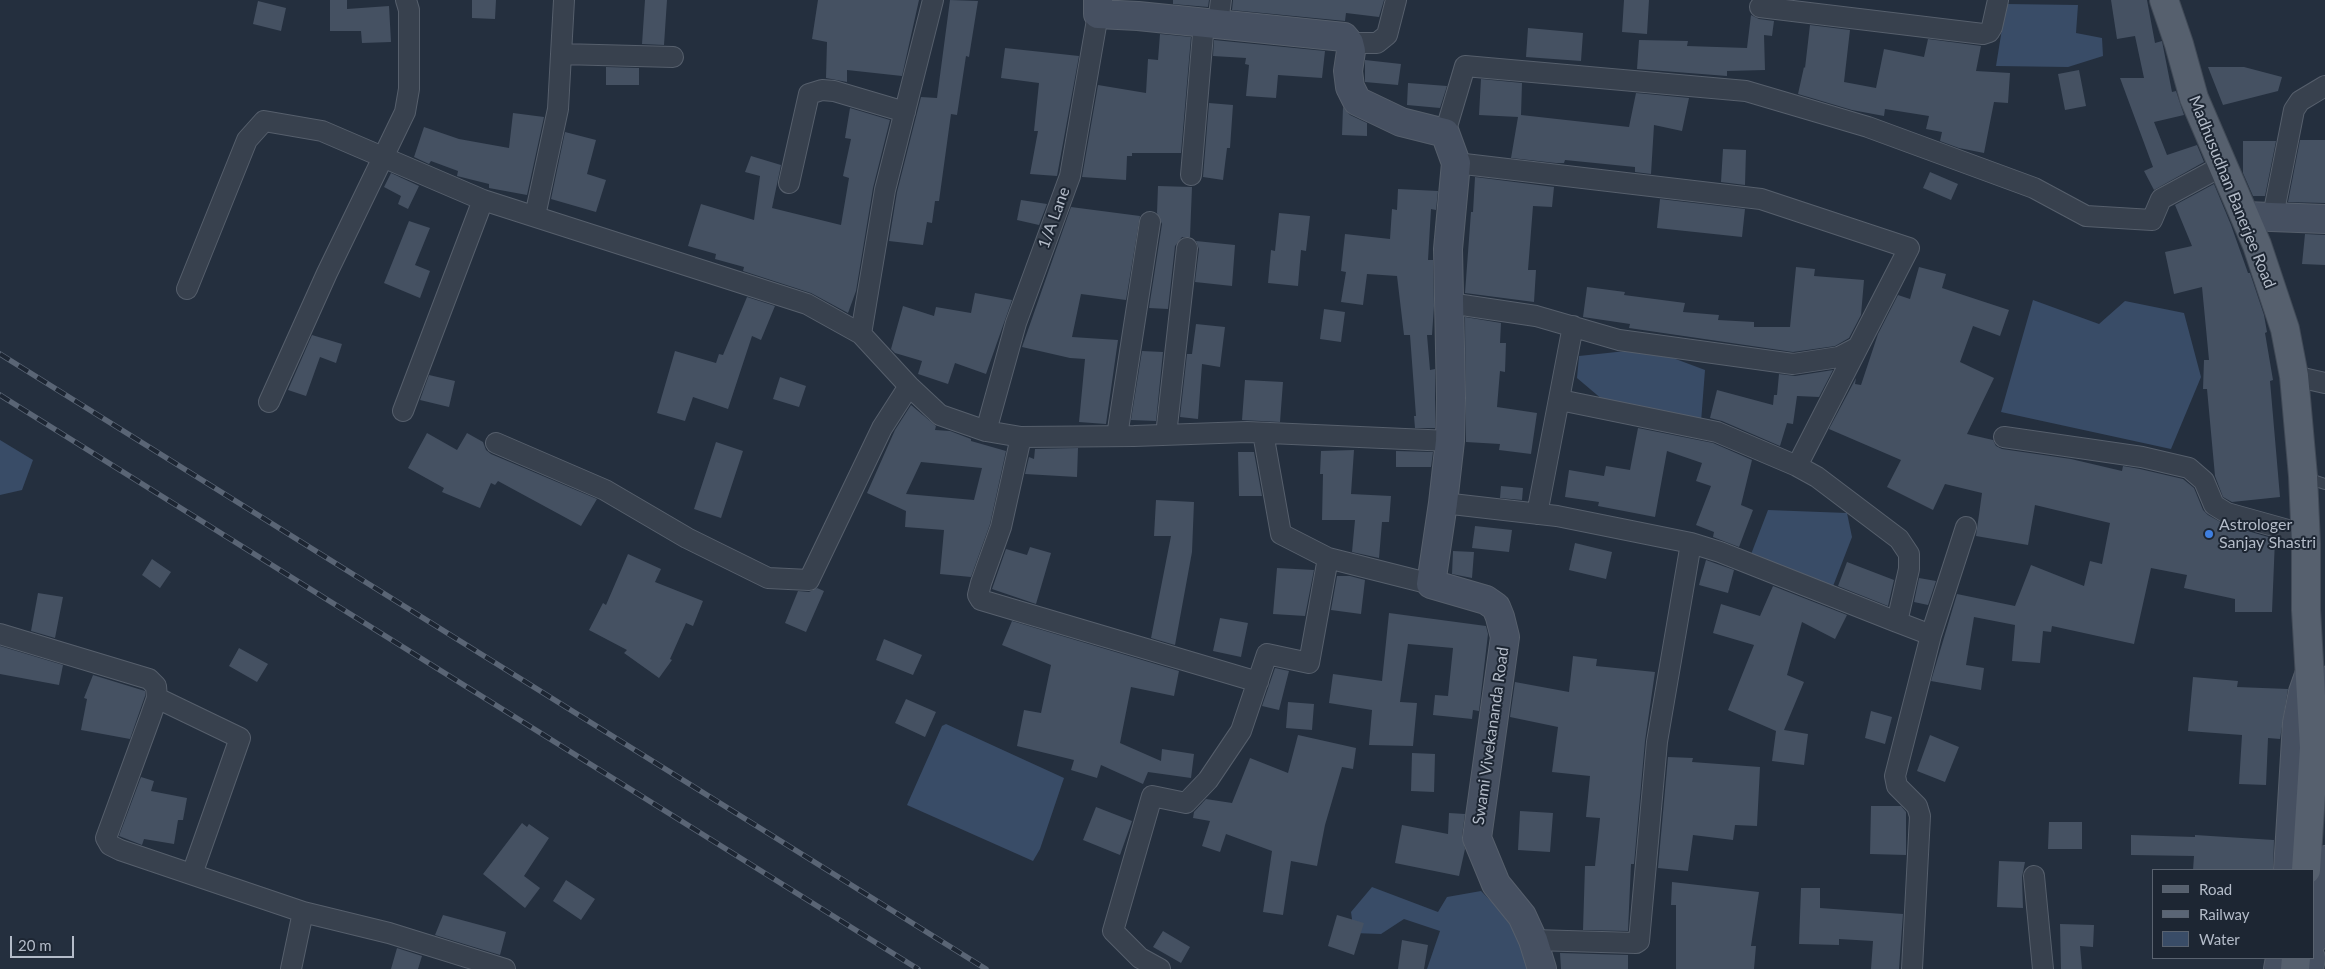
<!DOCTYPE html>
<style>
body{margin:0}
#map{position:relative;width:2325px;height:969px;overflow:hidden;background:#242f3e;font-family:Lato,sans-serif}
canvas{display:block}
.legend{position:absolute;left:2152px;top:869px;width:162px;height:90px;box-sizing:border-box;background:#1d2633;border:1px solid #59626f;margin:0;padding:6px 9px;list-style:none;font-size:15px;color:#b4bcc9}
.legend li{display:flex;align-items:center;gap:10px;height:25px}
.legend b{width:25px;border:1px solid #59626f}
.scale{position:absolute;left:10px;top:936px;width:64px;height:22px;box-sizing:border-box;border:2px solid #b4bcc9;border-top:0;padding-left:6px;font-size:15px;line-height:18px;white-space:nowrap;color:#b4bcc9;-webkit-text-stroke:4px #1d2633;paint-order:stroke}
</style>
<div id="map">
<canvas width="2325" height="969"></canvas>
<ul class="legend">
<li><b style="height:6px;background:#56606e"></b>Road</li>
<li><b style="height:6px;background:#5a6575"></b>Railway</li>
<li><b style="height:14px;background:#394c67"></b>Water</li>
</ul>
<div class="scale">20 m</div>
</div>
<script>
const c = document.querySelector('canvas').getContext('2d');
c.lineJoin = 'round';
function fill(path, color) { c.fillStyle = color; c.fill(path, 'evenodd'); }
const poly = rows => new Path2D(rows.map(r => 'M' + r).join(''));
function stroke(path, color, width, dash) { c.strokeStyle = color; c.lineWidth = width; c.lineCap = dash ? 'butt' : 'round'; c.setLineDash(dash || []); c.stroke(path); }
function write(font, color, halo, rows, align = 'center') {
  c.font = font + ' Lato,sans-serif'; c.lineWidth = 4; c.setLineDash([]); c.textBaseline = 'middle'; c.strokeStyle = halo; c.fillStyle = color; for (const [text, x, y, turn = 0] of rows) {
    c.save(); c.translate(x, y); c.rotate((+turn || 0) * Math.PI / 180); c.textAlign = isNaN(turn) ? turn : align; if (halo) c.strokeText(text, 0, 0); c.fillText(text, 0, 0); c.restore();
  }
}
fill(poly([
 [2006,4,2078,5,2076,33,2102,38,2103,56,2068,67,1996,66],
 [2033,300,2099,324,2125,301,2184,313,2201,377,2171,449,2001,412],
 [1626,351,1673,358,1705,370,1701,422,1603,400,1577,378,1579,356],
 [0,440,33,460,22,490,0,495],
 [1768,510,1847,513,1852,537,1830,594,1750,557],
 [946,724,1064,778,1040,849,1033,861,907,805,942,726],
 [1372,887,1438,912,1447,897,1481,891,1513,923,1530,969,1427,969,1440,931,1404,919,1381,934,1354,933,1351,912]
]), '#394c67');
fill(poly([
 [330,0,347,0,347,9,389,6,391,42,362,43,361,31,330,31],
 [472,0,496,0,495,19,472,18],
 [645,0,667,0,664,45,642,44],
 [818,0,919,0,902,76,847,70,847,82,826,78,827,42,812,39],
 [950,0,978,1,969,57,966,56,957,115,951,114,939,201,935,201,932,223,927,222,923,245,889,241,897,192,921,97,937,98],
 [1173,0,1209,0,1208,7,1173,4],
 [1233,0,1384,0,1379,17,1346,13,1345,21,1232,10],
 [1624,0,1649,0,1647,34,1622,32],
 [2111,0,2147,0,2155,43,2162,41,2172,92,2176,91,2184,115,2154,122,2167,155,2197,145,2204,162,2154,190,2144,171,2153,167,2120,78,2144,78,2135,36,2117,39],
 [258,1,286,8,281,31,253,24],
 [1751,15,1759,19,1774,21,1772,36,1764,35,1765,70,1727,71,1727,76,1637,69,1639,40,1688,41,1687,46,1747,48],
 [1810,25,1850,30,1844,82,1876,88,1884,49,1924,57,1928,39,1981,46,1976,71,2010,73,2008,103,1994,102,1984,153,1959,148,1940,141,1942,132,1926,129,1929,116,1885,109,1884,116,1852,110,1798,94,1804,67,1805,68],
 [1528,28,1583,33,1581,61,1526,57],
 [1160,34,1191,37,1181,153,1132,153,1132,156,1127,156,1126,180,1082,177,1098,85,1146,93,1148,59,1158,60],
 [1214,40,1325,51,1322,78,1278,75,1276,98,1246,96,1249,65,1245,64,1246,58,1213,56],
 [1005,48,1079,56,1057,176,1030,174,1038,131,1034,131,1039,83,1001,78],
 [1365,60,1401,64,1398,85,1365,82],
 [606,67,639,68,639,85,606,85],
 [2208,67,2244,67,2282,77,2278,91,2223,105],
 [2079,70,2086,106,2065,110,2058,74],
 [1481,79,1522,83,1521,115,1629,127,1636,93,1689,98,1682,131,1654,125,1651,174,1635,172,1635,167,1565,160,1564,163,1556,163,1511,158,1518,117,1479,115],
 [1408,83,1447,86,1440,108,1407,105],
 [1209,103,1233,105,1230,148,1227,148,1223,180,1203,177],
 [1343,107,1350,115,1367,123,1367,136,1342,135],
 [850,108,890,120,873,188,856,291,848,313,811,293,743,271,744,267,715,259,716,254,688,246,701,204,754,220,760,176,745,172,751,156,781,165,772,208,841,225,849,178,843,176,851,139,845,138],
 [513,113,544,117,527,195,489,188,489,184,457,176,458,171,431,161,429,164,414,157,424,127,459,139,509,148],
 [565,132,596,140,587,174,606,180,596,212,551,199],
 [2300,140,2325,140,2325,203,2288,202],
 [2243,141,2276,141,2265,196,2253,196,2243,173],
 [1723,149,1746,150,1745,185,1721,182],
 [1930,172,1958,184,1951,200,1923,188],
 [391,173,419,186,408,209,398,204,401,196,384,187],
 [1475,177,1554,187,1552,207,1533,206,1528,270,1536,270,1534,302,1465,293,1471,212,1473,212],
 [2214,184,2231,225,2248,273,2250,273,2264,315,2267,332,2265,333,2273,380,2270,381,2280,497,2232,502,2223,497,2215,476,2207,389,2203,389,2204,360,2209,360,2202,287,2174,294,2165,252,2192,246,2175,205],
 [1158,186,1192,187,1190,237,1182,237,1175,246,1168,309,1149,308,1162,224,1157,213],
 [1398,189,1438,191,1436,210,1431,209,1428,260,1433,260,1434,306,1432,335,1427,335,1430,370,1435,369,1435,428,1415,428,1414,416,1416,416,1410,335,1404,335,1397,276,1367,274,1363,305,1341,302,1346,272,1341,271,1345,234,1390,239,1392,209,1397,210],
 [1660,199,1745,209,1742,237,1657,228],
 [1021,200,1047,204,1039,225,1017,220],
 [1071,207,1140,216,1126,300,1081,294,1072,337,1118,340,1106,424,1079,422,1085,359,1070,358,1022,347],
 [1279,213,1310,216,1306,251,1301,250,1298,286,1268,283,1271,250,1275,251],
 [409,221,430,228,415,265,430,271,420,298,384,283],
 [2305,234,2325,235,2325,265,2302,264],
 [1196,241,1235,245,1232,286,1195,282,1199,249],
 [1796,267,1815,269,1814,276,1864,280,1861,315,1849,338,1835,346,1793,352,1629,328,1630,324,1583,317,1587,287,1625,292,1624,295,1685,303,1683,312,1719,315,1718,320,1754,322,1754,327,1790,327],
 [1919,267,1946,274,1942,288,2009,310,2000,336,1973,326,1960,362,1994,378,1967,434,1993,440,1996,446,2002,449,2071,459,2122,471,2123,466,2140,469,2183,479,2194,488,2203,510,2208,515,2224,524,2275,539,2272,612,2235,612,2235,599,2184,588,2187,575,2151,568,2134,644,2052,626,2051,632,2043,631,2040,663,2012,661,2015,625,1974,617,1966,665,1984,668,1981,690,1931,681,1957,594,2015,606,2031,565,2084,586,2090,561,2102,564,2110,523,2035,505,2028,545,1976,536,1982,493,1945,484,1933,510,1887,487,1901,460,1829,429,1856,378,1855,384,1861,385,1878,334,1898,295,1910,299],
 [975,293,1012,300,986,374,955,363,948,384,918,374,922,361,895,353,891,349,903,306,934,316,936,307,971,313],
 [747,297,775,306,761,340,752,336,728,409,693,397,685,421,657,413,675,351,716,363,719,354,723,355],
 [1324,309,1345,312,1341,342,1320,339],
 [1465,317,1501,323,1500,343,1506,343,1505,372,1500,371,1497,407,1537,413,1531,454,1499,450,1500,444,1466,442],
 [1196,324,1225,327,1220,367,1202,364,1198,419,1180,417,1187,354,1192,354],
 [312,335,342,344,336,363,320,357,306,396,288,390],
 [1142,351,1163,352,1156,421,1131,420],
 [1833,370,1819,397,1797,396,1793,424,1787,423,1780,446,1722,421,1710,418,1717,390,1773,405,1774,395,1777,395,1779,374,1795,376],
 [429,375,455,381,449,407,420,400],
 [780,377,806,386,799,407,773,399],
 [1245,380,1283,382,1280,422,1242,420],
 [911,405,936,426,935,430,950,431,971,439,971,441,1006,451,990,524,971,577,940,574,944,530,905,527,906,511,867,493,895,430],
 [921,462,982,468,974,500,906,494],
 [1638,428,1713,443,1752,460,1741,505,1753,510,1739,547,1713,537,1714,532,1696,525,1711,486,1696,481,1702,463,1667,451,1655,517,1598,506,1599,502,1565,497,1569,470,1604,476,1606,466,1630,470],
 [427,433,457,450,467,433,483,442,486,450,491,454,597,499,581,526,498,481,495,485,491,483,480,508,442,492,444,488,408,468],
 [716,442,743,451,721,518,694,509],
 [1078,448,1077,477,1025,474,1029,457,1034,459,1035,449],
 [1354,450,1351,494,1391,496,1389,522,1382,522,1379,558,1352,552,1355,520,1322,520,1323,474,1320,474,1321,451],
 [1396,451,1433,452,1431,467,1396,467],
 [1238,452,1254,452,1262,496,1239,496],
 [1501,486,1523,488,1522,500,1500,498],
 [1156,500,1194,502,1192,552,1175,645,1151,638,1171,536,1154,536],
 [1475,526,1512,530,1509,552,1472,548],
 [1575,543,1612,552,1606,579,1569,570],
 [1030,547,1051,553,1036,604,992,589,1006,549,1027,555],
 [1453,551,1474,552,1472,578,1452,574],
 [628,554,661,569,655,582,703,601,693,626,686,623,670,659,672,660,659,678,624,653,627,650,589,630,603,603,606,605],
 [152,559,171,572,160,588,142,575],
 [1706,560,1734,570,1728,593,1699,585],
 [1847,562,1894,580,1888,606,1838,586],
 [1277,568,1314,570,1305,616,1273,614],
 [1337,576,1350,576,1365,580,1361,614,1331,610],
 [1919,578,1936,581,1928,605,1914,602],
 [1773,586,1847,615,1835,639,1802,622,1787,675,1804,682,1784,730,1808,734,1804,765,1772,761,1776,731,1728,710,1754,645,1713,633,1721,604,1760,616],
 [817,588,824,591,806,632,785,623,798,591,809,592],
 [38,593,63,597,55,638,31,631],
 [1389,613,1486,626,1488,634,1479,711,1473,710,1472,719,1433,715,1435,695,1448,696,1453,648,1408,644,1400,702,1417,703,1413,746,1369,745,1372,710,1329,703,1333,674,1382,681],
 [1220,618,1248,623,1241,657,1213,651],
 [1012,621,1179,671,1174,696,1131,687,1120,743,1161,761,1162,749,1194,754,1191,778,1148,772,1143,784,1101,765,1097,778,1071,770,1074,760,1017,746,1024,710,1041,713,1051,665,1002,645],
 [884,639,922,655,913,675,876,660],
 [0,646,63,665,59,685,0,674],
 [239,648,268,664,257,682,229,666],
 [1573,656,1597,659,1596,666,1655,672,1645,741,1634,864,1631,864,1628,931,1583,930,1585,866,1595,866,1600,818,1586,817,1590,776,1552,772,1558,727,1510,717,1515,682,1569,692],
 [1275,668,1289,671,1279,710,1262,706],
 [93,675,145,691,145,696,130,739,81,730,87,699,84,698],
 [2193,677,2238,681,2237,687,2288,689,2280,739,2268,738,2266,785,2239,784,2242,735,2188,731],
 [906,699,936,712,925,737,895,723],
 [1288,702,1314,704,1312,730,1286,728],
 [1871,711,1892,717,1885,744,1865,738],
 [1298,735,1356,748,1353,769,1342,767,1325,825,1317,866,1291,861,1283,915,1263,912,1272,851,1226,834,1220,852,1202,846,1210,821,1193,818,1194,812,1206,799,1232,803,1250,758,1288,773],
 [1930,735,1959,747,1945,782,1917,771],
 [1412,753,1435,754,1434,792,1411,791],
 [1668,757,1693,758,1692,762,1760,767,1757,826,1735,825,1733,840,1693,835,1688,871,1658,868],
 [141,777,154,781,151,791,187,798,183,820,178,820,174,844,144,839,142,845,119,836],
 [1871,806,1901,806,1906,812,1906,855,1870,854],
 [1096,807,1132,821,1120,855,1083,840],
 [1520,811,1553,813,1550,852,1518,850],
 [1449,813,1465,814,1462,836,1465,849,1459,876,1395,863,1402,825,1448,834],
 [2049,822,2082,822,2082,849,2048,849],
 [522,823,527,827,529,824,549,838,524,876,540,888,525,908,483,874],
 [2131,835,2195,837,2195,835,2274,840,2273,870,2193,870,2194,856,2131,855],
 [1999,861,2025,862,2022,877,2023,908,1997,907],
 [566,880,595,899,581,920,553,901],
 [1672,882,1759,892,1751,946,1756,946,1754,969,1676,969,1676,905,1671,905],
 [1801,888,1820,888,1820,908,1903,914,1899,969,1871,969,1873,941,1839,939,1839,945,1799,944],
 [443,915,506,932,500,955,435,935],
 [1337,915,1364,923,1354,955,1328,946],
 [2060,924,2094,925,2093,947,2080,946,2082,969,2061,969],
 [1163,931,1190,947,1181,963,1153,947],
 [1402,940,1428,945,1424,969,1398,969],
 [397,948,422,956,418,969,391,969],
 [1560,953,1628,955,1628,969,1561,969]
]), '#455162');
const lane = poly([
 [2304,477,2325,484]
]);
const street = poly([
 [1760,7,1983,34,1989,32,1992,27,1998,0],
 [1218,23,1221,0],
 [1349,43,1377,43,1387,35,1396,0],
 [561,54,673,57],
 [1445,133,1465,66,1746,91,1868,127,2034,188,2086,216,2152,220,2161,199,2224,165],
 [1191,175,1204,22],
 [789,183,809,94,822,90,834,91,905,112],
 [535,216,558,109,564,0],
 [2273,216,2294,110,2300,101,2325,86],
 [187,289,247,140,264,121,322,131,483,200,807,304,861,334,909,386,940,415,986,431,1021,437,1134,436,1247,432,1450,441],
 [1449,303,1536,316,1619,340,1793,364,1839,357,1858,347,1909,248,1761,199,1456,163],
 [861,334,885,190,933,0],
 [2294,376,2325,383],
 [1560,400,1717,432,1797,466,1858,347],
 [269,402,327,273,405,112,409,89,409,10,406,0],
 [403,411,483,200],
 [986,431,1016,323,1070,176,1098,14],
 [1263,433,1281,534,1328,558],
 [1166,435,1187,248],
 [1117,436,1150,222],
 [1021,437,1001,527,981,583,978,595,981,600,1258,682],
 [2004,437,2142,457,2189,468,2204,481,2214,505,2227,513,2306,535],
 [496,443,605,490,687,538,768,578,809,580,882,428,909,386],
 [1443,503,1557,516,1691,543,1720,552,1897,622,1909,569,1909,554,1899,539,1817,477,1797,466],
 [1537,514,1573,326],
 [1897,622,1931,635],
 [0,634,149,679,156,686,157,698,150,718,106,838,110,845,120,850,303,912,291,969],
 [157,698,240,738,192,874],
 [2034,876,2043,969],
 [303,912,389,933,505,969],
 [1533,940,1636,943,1639,941,1657,742,1691,543],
 [1160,969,1140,958,1113,931,1152,796,1186,803,1208,780,1241,731,1267,654,1309,663,1328,558,1431,584],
 [1912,969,1920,816,1917,806,1897,786,1895,776,1931,635,1966,527]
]);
const secondary = poly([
 [1098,0,1098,14,1138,16,1344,37,1349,43,1351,51,1348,71,1350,87,1357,101,1401,122,1445,133,1456,163,1448,249,1451,398,1450,441,1443,503,1431,584,1486,600,1496,607,1500,617,1505,637,1477,838,1496,884,1522,916,1533,940,1542,969],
 [2245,216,2325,219],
 [2288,870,2297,723,2303,692,2310,672,2317,680,2325,695],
 [2314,939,2325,860],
 [2278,969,2280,958],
 [2309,969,2311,958]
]);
const primary = poly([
 [2164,0,2179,44,2194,98,2257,245,2285,329,2294,376,2303,476,2306,544,2306,610,2314,748,2306,870],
 [2295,969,2296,958]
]);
stroke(lane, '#565f6c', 12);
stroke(street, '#565f6c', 22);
stroke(secondary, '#565f6c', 30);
stroke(primary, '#414a57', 30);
stroke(lane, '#38414e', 10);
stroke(street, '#38414e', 20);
stroke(secondary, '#465061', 28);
stroke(primary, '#56606e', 28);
const rail = poly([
 [0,354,986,969],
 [0,395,918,969]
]);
stroke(rail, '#5a6575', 5.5);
stroke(rail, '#1d2633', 4, [11]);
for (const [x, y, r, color] of [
 [2209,534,5,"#3f7fe0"]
]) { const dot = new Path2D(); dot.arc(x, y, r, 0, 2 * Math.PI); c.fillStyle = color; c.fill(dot); stroke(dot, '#1d2633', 2); }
write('16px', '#b4bcc9', '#1d2633', [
 ["Madhusudhan Banerjee Road",2232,192,68],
 ["1/A Lane",1054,218,-70],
 ["Swami Vivekananda Road",1491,736,-82]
]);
write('16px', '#b4bcc9', '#1d2633', [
 ["Astrologer",2219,525],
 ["Sanjay Shastri",2219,543]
], 'left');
</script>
